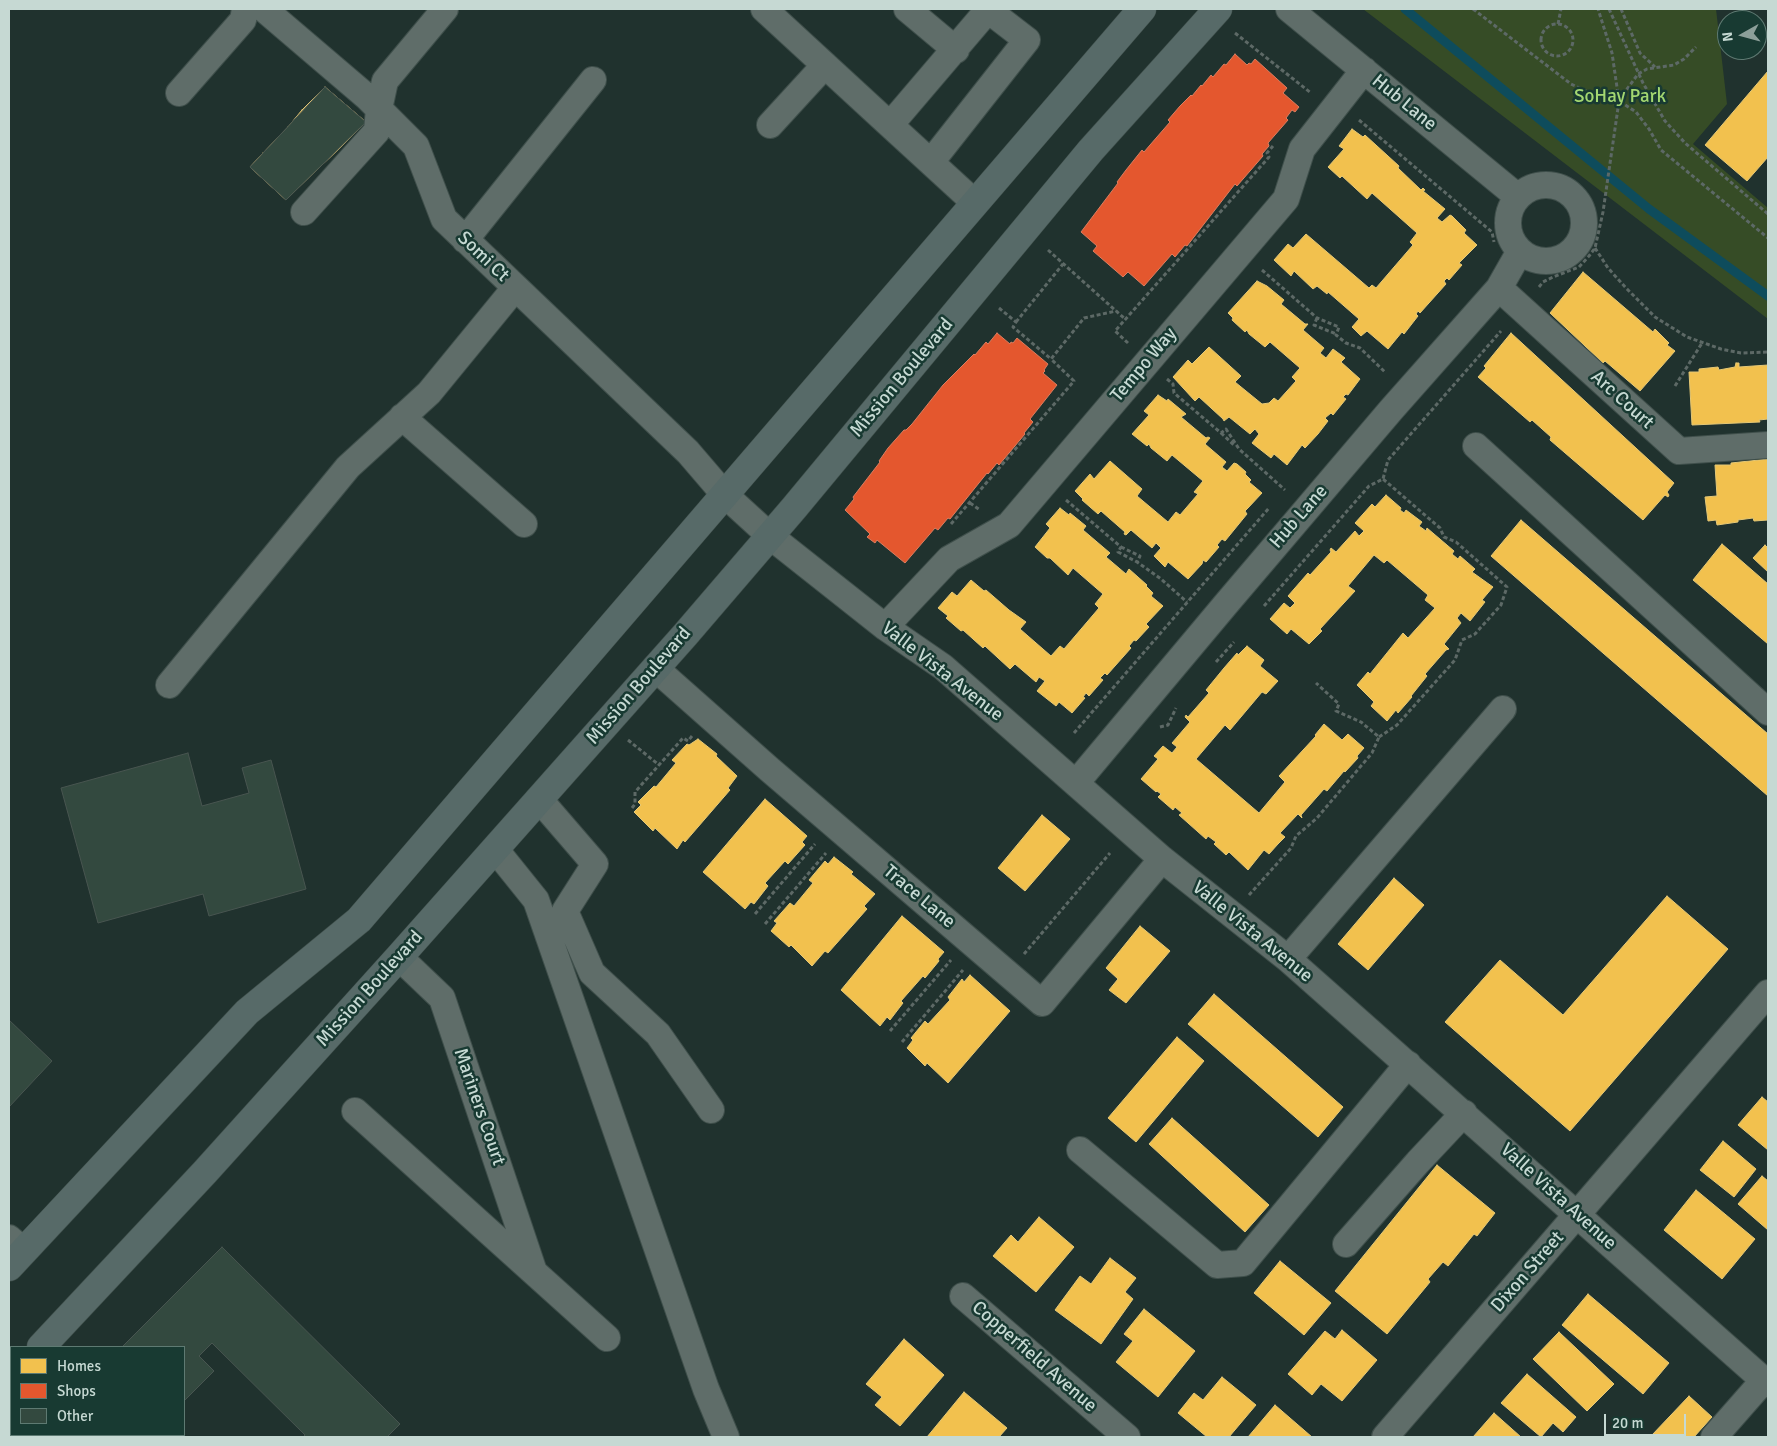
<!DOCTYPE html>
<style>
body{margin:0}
#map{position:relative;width:1777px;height:1446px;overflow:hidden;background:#20322e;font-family:Signika,sans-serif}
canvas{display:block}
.frame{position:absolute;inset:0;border:10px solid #c6d9d3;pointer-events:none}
.legend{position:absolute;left:10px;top:1346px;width:175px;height:90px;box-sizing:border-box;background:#183a32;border:1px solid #5e7a72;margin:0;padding:6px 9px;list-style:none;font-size:15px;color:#c6d9d3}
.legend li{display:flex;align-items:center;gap:10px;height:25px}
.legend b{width:25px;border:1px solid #5e7a72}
.north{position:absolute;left:1717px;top:10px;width:50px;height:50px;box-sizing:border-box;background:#183a32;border:1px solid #5e7a72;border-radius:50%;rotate:263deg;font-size:14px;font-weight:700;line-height:20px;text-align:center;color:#c6d9d3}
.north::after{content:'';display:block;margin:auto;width:18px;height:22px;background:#8c9f99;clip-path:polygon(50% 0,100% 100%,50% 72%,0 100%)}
.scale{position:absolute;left:1604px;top:1414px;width:82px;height:22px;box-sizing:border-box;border:2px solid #c6d9d3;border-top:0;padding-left:6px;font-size:15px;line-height:18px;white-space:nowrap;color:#c6d9d3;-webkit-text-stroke:4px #183a32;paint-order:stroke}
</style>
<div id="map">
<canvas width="1777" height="1446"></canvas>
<div class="frame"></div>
<ul class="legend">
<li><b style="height:14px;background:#f2c14e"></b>Homes</li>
<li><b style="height:14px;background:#e4572e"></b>Shops</li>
<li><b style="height:14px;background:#33493f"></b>Other</li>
</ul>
<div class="north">N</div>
<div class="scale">20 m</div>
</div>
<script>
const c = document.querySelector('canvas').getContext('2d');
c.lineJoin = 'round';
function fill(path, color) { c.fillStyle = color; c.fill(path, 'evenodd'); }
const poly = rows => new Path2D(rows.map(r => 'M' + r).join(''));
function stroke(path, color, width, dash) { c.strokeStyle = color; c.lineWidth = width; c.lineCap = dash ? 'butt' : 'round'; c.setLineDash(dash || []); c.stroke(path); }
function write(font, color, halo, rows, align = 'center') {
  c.font = font + ' Signika,sans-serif'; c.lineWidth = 5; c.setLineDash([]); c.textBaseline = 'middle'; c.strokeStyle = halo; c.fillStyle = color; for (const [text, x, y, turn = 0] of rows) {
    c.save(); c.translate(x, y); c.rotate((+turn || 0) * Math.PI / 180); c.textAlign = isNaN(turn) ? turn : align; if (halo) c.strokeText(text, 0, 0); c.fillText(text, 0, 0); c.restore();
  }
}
fill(poly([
 [1363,9,1716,9,1727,104,1693,144,1768,208,1768,319]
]), '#364c26');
const homes = poly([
 [1768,71,1768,157,1747,181,1705,145,1768,71],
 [325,87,366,122,342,146,302,110,325,87],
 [302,110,342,146,323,164,288,127,302,110],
 [288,127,323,164,299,187,263,153,288,127],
 [1352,129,1363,137,1365,135,1399,166,1398,168,1421,190,1423,188,1425,190,1423,191,1445,209,1437,218,1442,222,1450,215,1452,216,1466,230,1464,233,1477,245,1459,263,1462,265,1449,280,1447,278,1444,281,1446,284,1420,313,1418,311,1416,314,1418,316,1404,334,1402,332,1388,349,1367,331,1361,336,1352,327,1359,319,1328,292,1327,294,1317,286,1313,289,1294,271,1291,276,1274,260,1288,244,1293,248,1306,234,1369,288,1372,285,1376,288,1413,245,1410,242,1417,233,1372,193,1367,199,1342,176,1340,178,1328,167,1344,149,1339,146,1352,129],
 [263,153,299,187,286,200,250,167,263,153],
 [1583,272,1653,332,1655,329,1669,343,1667,345,1675,351,1640,391,1605,361,1603,363,1550,313,1583,272],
 [1257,281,1267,286,1284,300,1281,304,1305,324,1308,324,1303,330,1324,348,1320,353,1326,358,1333,349,1345,358,1341,362,1360,379,1348,395,1346,394,1343,397,1346,399,1333,415,1331,413,1325,418,1328,421,1318,434,1305,448,1302,445,1287,465,1274,454,1271,458,1252,443,1259,434,1255,429,1250,434,1229,417,1224,421,1223,419,1199,397,1195,401,1173,377,1188,360,1192,364,1209,347,1241,376,1235,382,1262,404,1269,403,1274,398,1278,401,1296,381,1292,377,1300,368,1270,342,1265,347,1249,334,1247,330,1245,332,1232,320,1233,318,1228,313,1257,281],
 [1511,333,1674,483,1667,492,1669,495,1668,497,1665,495,1643,520,1550,440,1551,437,1532,420,1530,422,1478,377,1486,368,1484,366,1511,333],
 [1736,363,1739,363,1739,367,1768,365,1768,419,1759,420,1760,422,1692,425,1689,372,1699,372,1699,369,1718,367,1719,370,1735,367,1736,363],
 [1158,395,1167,401,1168,399,1186,414,1181,417,1206,438,1208,437,1210,438,1205,444,1226,462,1222,467,1227,471,1234,463,1237,464,1246,472,1245,474,1251,480,1249,482,1262,493,1248,508,1245,511,1247,514,1225,541,1222,539,1217,545,1219,547,1206,562,1203,560,1202,564,1188,579,1168,562,1165,567,1154,556,1161,548,1156,543,1152,548,1131,530,1126,535,1124,534,1125,532,1101,511,1098,514,1082,500,1083,499,1075,491,1090,474,1094,479,1110,461,1142,489,1137,496,1168,522,1176,512,1180,515,1198,494,1194,492,1203,481,1172,455,1167,461,1151,448,1149,444,1147,446,1132,434,1149,415,1144,411,1158,395],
 [1768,459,1768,520,1754,521,1753,518,1738,520,1738,522,1717,525,1716,520,1708,521,1705,497,1717,496,1715,465,1731,465,1731,463,1768,459],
 [1386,495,1401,508,1400,510,1404,513,1406,510,1422,522,1419,526,1426,531,1427,528,1454,551,1452,554,1458,559,1460,556,1475,569,1472,572,1493,587,1482,600,1485,602,1470,621,1461,613,1457,618,1461,623,1444,644,1449,649,1446,650,1425,674,1427,676,1411,696,1412,697,1398,713,1396,710,1387,721,1371,706,1374,702,1357,685,1368,672,1370,674,1403,633,1408,638,1435,608,1425,600,1428,595,1387,560,1384,563,1374,555,1348,586,1355,591,1320,629,1322,631,1309,644,1291,629,1287,634,1270,619,1284,603,1290,608,1295,603,1288,596,1308,573,1310,575,1331,552,1330,550,1331,548,1336,552,1355,531,1359,536,1364,531,1355,523,1372,504,1375,507,1386,495],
 [1060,508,1069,515,1070,513,1086,526,1083,530,1110,553,1106,557,1126,574,1129,569,1147,585,1146,586,1153,593,1151,596,1163,606,1146,624,1149,627,1136,641,1134,640,1129,646,1131,648,1107,675,1105,673,1100,678,1103,680,1089,696,1086,693,1083,697,1085,698,1072,713,1059,702,1056,706,1037,691,1045,681,1039,677,1036,682,1015,664,1010,669,985,646,983,648,963,630,961,631,946,618,948,616,938,608,952,592,957,596,971,580,984,591,986,590,1009,610,1026,622,1020,629,1051,656,1060,646,1064,649,1099,608,1095,604,1103,594,1073,568,1068,575,1050,558,1047,558,1035,547,1050,528,1046,524,1060,508],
 [1521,520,1768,734,1768,796,1491,556,1521,520],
 [1722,544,1768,584,1768,644,1693,580,1722,544],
 [1765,545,1768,548,1768,572,1753,558,1765,545],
 [1247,646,1264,660,1260,666,1278,681,1266,694,1262,692,1230,730,1225,725,1196,759,1259,813,1285,782,1279,776,1316,736,1315,735,1324,724,1342,740,1348,734,1364,748,1357,756,1358,758,1345,772,1344,771,1327,791,1324,789,1301,815,1302,818,1298,814,1280,833,1285,837,1278,844,1269,854,1264,850,1248,870,1229,852,1226,855,1214,844,1216,842,1208,836,1206,839,1179,815,1182,813,1175,807,1173,810,1158,797,1161,794,1157,791,1156,792,1141,779,1158,759,1154,756,1163,746,1172,753,1177,747,1172,743,1190,722,1185,717,1186,715,1188,717,1209,693,1206,690,1224,668,1237,653,1238,655,1247,646],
 [698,739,717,754,716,756,737,776,728,788,730,790,685,842,683,840,677,849,655,828,653,831,634,812,641,805,638,802,654,786,656,787,676,763,672,760,687,744,689,745,698,739],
 [765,799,807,836,802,842,805,845,788,864,785,861,765,883,768,886,754,904,751,902,745,909,703,872,765,799],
 [1042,815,1070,839,1025,891,998,868,1042,815],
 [834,857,853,872,851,874,875,894,864,906,867,909,828,953,825,951,812,966,791,945,789,947,771,931,777,923,774,921,790,903,794,906,813,883,809,880,825,861,828,864,834,857],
 [1394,878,1424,905,1368,970,1338,944,1394,878],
 [1667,896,1728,949,1570,1131,1445,1022,1500,960,1563,1015,1667,896],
 [902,916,944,952,938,959,939,961,925,978,923,976,901,1001,903,1003,890,1020,887,1017,880,1026,841,990,902,916],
 [1140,926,1170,951,1126,1003,1109,990,1118,979,1106,968,1140,926],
 [970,975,1010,1011,948,1083,927,1063,925,1066,907,1048,913,1040,911,1038,925,1021,928,1024,950,1000,948,997,962,979,964,982,970,975],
 [1214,994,1343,1107,1318,1137,1188,1024,1214,994],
 [1177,1037,1204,1061,1136,1142,1108,1118,1177,1037],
 [1762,1097,1768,1102,1768,1150,1738,1125,1762,1097],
 [1172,1118,1269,1205,1245,1232,1149,1144,1172,1118],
 [1723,1141,1756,1169,1734,1197,1700,1170,1723,1141],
 [1437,1165,1495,1213,1477,1236,1474,1234,1448,1266,1443,1262,1428,1279,1430,1282,1387,1334,1335,1291,1437,1165],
 [1762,1176,1768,1181,1768,1230,1738,1204,1762,1176],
 [1696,1190,1755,1239,1722,1279,1664,1230,1696,1190],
 [1039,1217,1074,1247,1036,1292,993,1256,1011,1235,1018,1242,1039,1217],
 [1110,1258,1136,1278,1125,1292,1133,1299,1101,1344,1055,1310,1080,1276,1091,1284,1110,1258],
 [1280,1261,1331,1303,1304,1335,1254,1293,1280,1261],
 [1588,1294,1669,1363,1643,1394,1562,1325,1588,1294],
 [1144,1309,1195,1351,1158,1397,1116,1362,1133,1341,1124,1334,1144,1309],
 [1342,1330,1377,1360,1342,1401,1321,1384,1312,1395,1288,1374,1325,1331,1335,1339,1342,1330],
 [1559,1332,1614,1384,1587,1411,1533,1359,1559,1332],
 [904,1339,944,1375,900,1426,875,1405,882,1397,866,1384,904,1339],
 [1527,1374,1576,1417,1563,1432,1553,1423,1541,1437,1501,1403,1527,1374],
 [1222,1377,1256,1405,1229,1437,1207,1437,1178,1413,1194,1393,1203,1400,1222,1377],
 [964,1392,1007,1428,999,1437,927,1437,964,1392],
 [1689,1396,1712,1417,1694,1437,1655,1437,1652,1435,1689,1396],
 [1275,1405,1312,1437,1248,1437,1275,1405],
 [1494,1413,1521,1437,1473,1437,1494,1413]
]);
fill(homes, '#f2c14e');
stroke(homes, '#e5c876', 1);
const shops = poly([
 [1235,54,1247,65,1249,63,1251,64,1255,59,1287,88,1283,93,1299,107,1295,112,1292,110,1286,118,1288,120,1268,143,1269,146,1262,154,1263,156,1237,186,1235,184,1187,246,1185,245,1175,257,1172,254,1144,286,1128,272,1123,277,1093,251,1097,246,1081,232,1118,183,1117,182,1126,170,1142,150,1144,152,1150,145,1170,122,1168,120,1180,106,1191,95,1192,96,1201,85,1202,86,1211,75,1213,77,1224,64,1226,65,1235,54],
 [997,333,1010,344,1011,342,1013,343,1017,338,1048,364,1044,370,1045,371,1043,373,1057,385,1030,419,1033,422,1024,433,1025,434,999,465,997,463,988,474,987,473,950,519,948,518,938,530,935,528,905,563,877,540,875,543,867,537,870,534,845,510,854,499,853,497,880,462,879,461,888,448,904,430,906,430,912,424,943,385,974,354,975,355,986,342,988,344,997,333]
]);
fill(shops, '#e4572e');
stroke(shops, '#db7e60', 1);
stroke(poly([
 [1405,9,1649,209,1768,296]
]), '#0e4c5c', 9);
const building = poly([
 [325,87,366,122,286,200,250,167,325,87],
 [188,753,202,806,249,793,242,768,271,760,306,889,209,916,203,894,98,923,61,788,188,753],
 [9,1020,52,1061,9,1107,9,1020],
 [222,1247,400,1424,387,1437,303,1437,305,1435,212,1343,199,1356,214,1371,184,1401,184,1347,122,1347,222,1247],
 [43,1435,84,1435,87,1437,41,1437,43,1435]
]);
fill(building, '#33493f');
stroke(building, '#485550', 1);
const minor = poly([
 [264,9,367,97,416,146,444,219,688,452,724,494,770,536,885,627,943,667,1162,859,1288,959,1768,1384],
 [764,9,890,125],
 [907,9,956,50],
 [1289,9,1518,197],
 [179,93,243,20,245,9],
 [770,125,825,65],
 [931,162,1027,40,988,10,890,125,974,202],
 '1508 223a38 38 0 1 1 76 0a38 38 0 1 1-76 0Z',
 [304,212,377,131,379,109,385,81,445,9],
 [465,240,593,80],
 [1499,288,1679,451,1768,445],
 [402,417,524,524],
 [1476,446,1768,712],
 [885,627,949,559,1009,525,1286,199,1302,149,1364,70],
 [655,668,769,769,1042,1003,1162,859],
 [169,685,348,467,429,393,515,288],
 [1076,783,1226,604,1391,410,1499,288,1520,251],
 [539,799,595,864,565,911,592,973,658,1034,711,1110],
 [495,849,536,900,706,1389,726,1437],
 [399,957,442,998,534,1272],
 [1288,959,1503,709],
 [355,1111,607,1338],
 [1080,1150,1217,1265,1243,1263,1408,1064],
 [9,1238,24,1251],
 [1346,1244,1418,1162,1464,1113],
 [963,1296,1127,1437],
 [1385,1437,1768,993],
 [1714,1437,1764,1380]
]);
const major = poly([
 [9,1267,247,1012,359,920,1142,9],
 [41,1347,205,1172,399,957,685,635,794,508,1091,150,1218,9],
 [9,1383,11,1380]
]);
stroke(minor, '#3f4f4b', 28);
stroke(major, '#3f4f4b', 29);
stroke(poly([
 [1473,9,1571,84,1588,92,1619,101,1636,112,1649,129,1661,150,1768,238],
 [1609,9,1643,83,1665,121,1685,143,1768,214],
 [1621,9,1640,53,1655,67],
 [1558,24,1561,9],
 '1541 40a16 16 0 1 1 32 0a16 16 0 1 1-32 0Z',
 [1235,33,1311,93],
 [1619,100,1638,74,1647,69,1674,65,1684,59,1696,47],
 [1359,120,1492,232,1494,242],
 [1595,248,1608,268,1626,288,1655,317,1687,337,1721,349,1741,353,1768,352],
 [1048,250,1125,319],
 [1262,270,1317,318,1339,327,1336,335,1346,343,1360,348,1386,373],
 [1539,287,1543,282,1553,277,1579,267,1589,256,1595,248,1603,212,1619,101,1612,53,1598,9],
 [999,308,1016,322,1013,327,1051,359],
 [1317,318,1314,325,1336,334],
 [1016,322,1063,264],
 [1128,343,1115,331,1269,157,1267,153,1273,146],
 [1167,379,1173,384,1174,393,1221,433,1226,429,1239,449,1285,490],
 [1675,386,1702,343],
 [1221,433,1235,446],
 [1066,500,1121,547,1118,552,1137,562],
 [970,503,980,510],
 [951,524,1074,381,1051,359,1084,318,1116,311],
 [1121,547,1140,556,1137,562,1161,579,1187,602],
 [1264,606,1369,486,1383,479,1388,460,1501,331],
 [1216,662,1234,642],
 [1160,727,1168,725,1176,708],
 [1074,733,1269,508],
 [1379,737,1397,725,1455,660,1462,640,1475,634,1501,605,1507,587,1456,542,1444,537,1440,528,1383,479],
 [628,740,659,765],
 [632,808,635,804,635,792,683,738,688,741,692,736],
 [1249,895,1291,848,1296,836,1317,818,1372,753,1379,737,1361,722,1336,711,1339,704,1316,683],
 [755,914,815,844],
 [765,924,826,853],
 [1024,954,1110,853],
 [890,1031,951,960],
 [902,1042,963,970]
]), '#5d6966', 3, [4, 2.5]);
stroke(minor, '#5f6d69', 26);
stroke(major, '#576a68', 28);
write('19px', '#a3d771', '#183a32', [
 ["SoHay Park",1620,97]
]);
write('19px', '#c6d9d3', '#183a32', [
 ["Hub Lane",1404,103,39],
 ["Somi Ct",483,257,44],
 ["Tempo Way",1144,365,-50],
 ["Mission Boulevard",902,378,-50],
 ["Arc Court",1622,400,42],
 ["Hub Lane",1299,517,-49],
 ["Valle Vista Avenue",942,672,38],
 ["Mission Boulevard",639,686,-49],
 ["Trace Lane",919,897,40],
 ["Valle Vista Avenue",1252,932,39],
 ["Mission Boulevard",370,989,-48],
 ["Mariners Court",479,1107,71],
 ["Valle Vista Avenue",1558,1197,42],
 ["Dixon Street",1528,1272,-49],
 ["Copperfield Avenue",1034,1357,41]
]);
</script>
